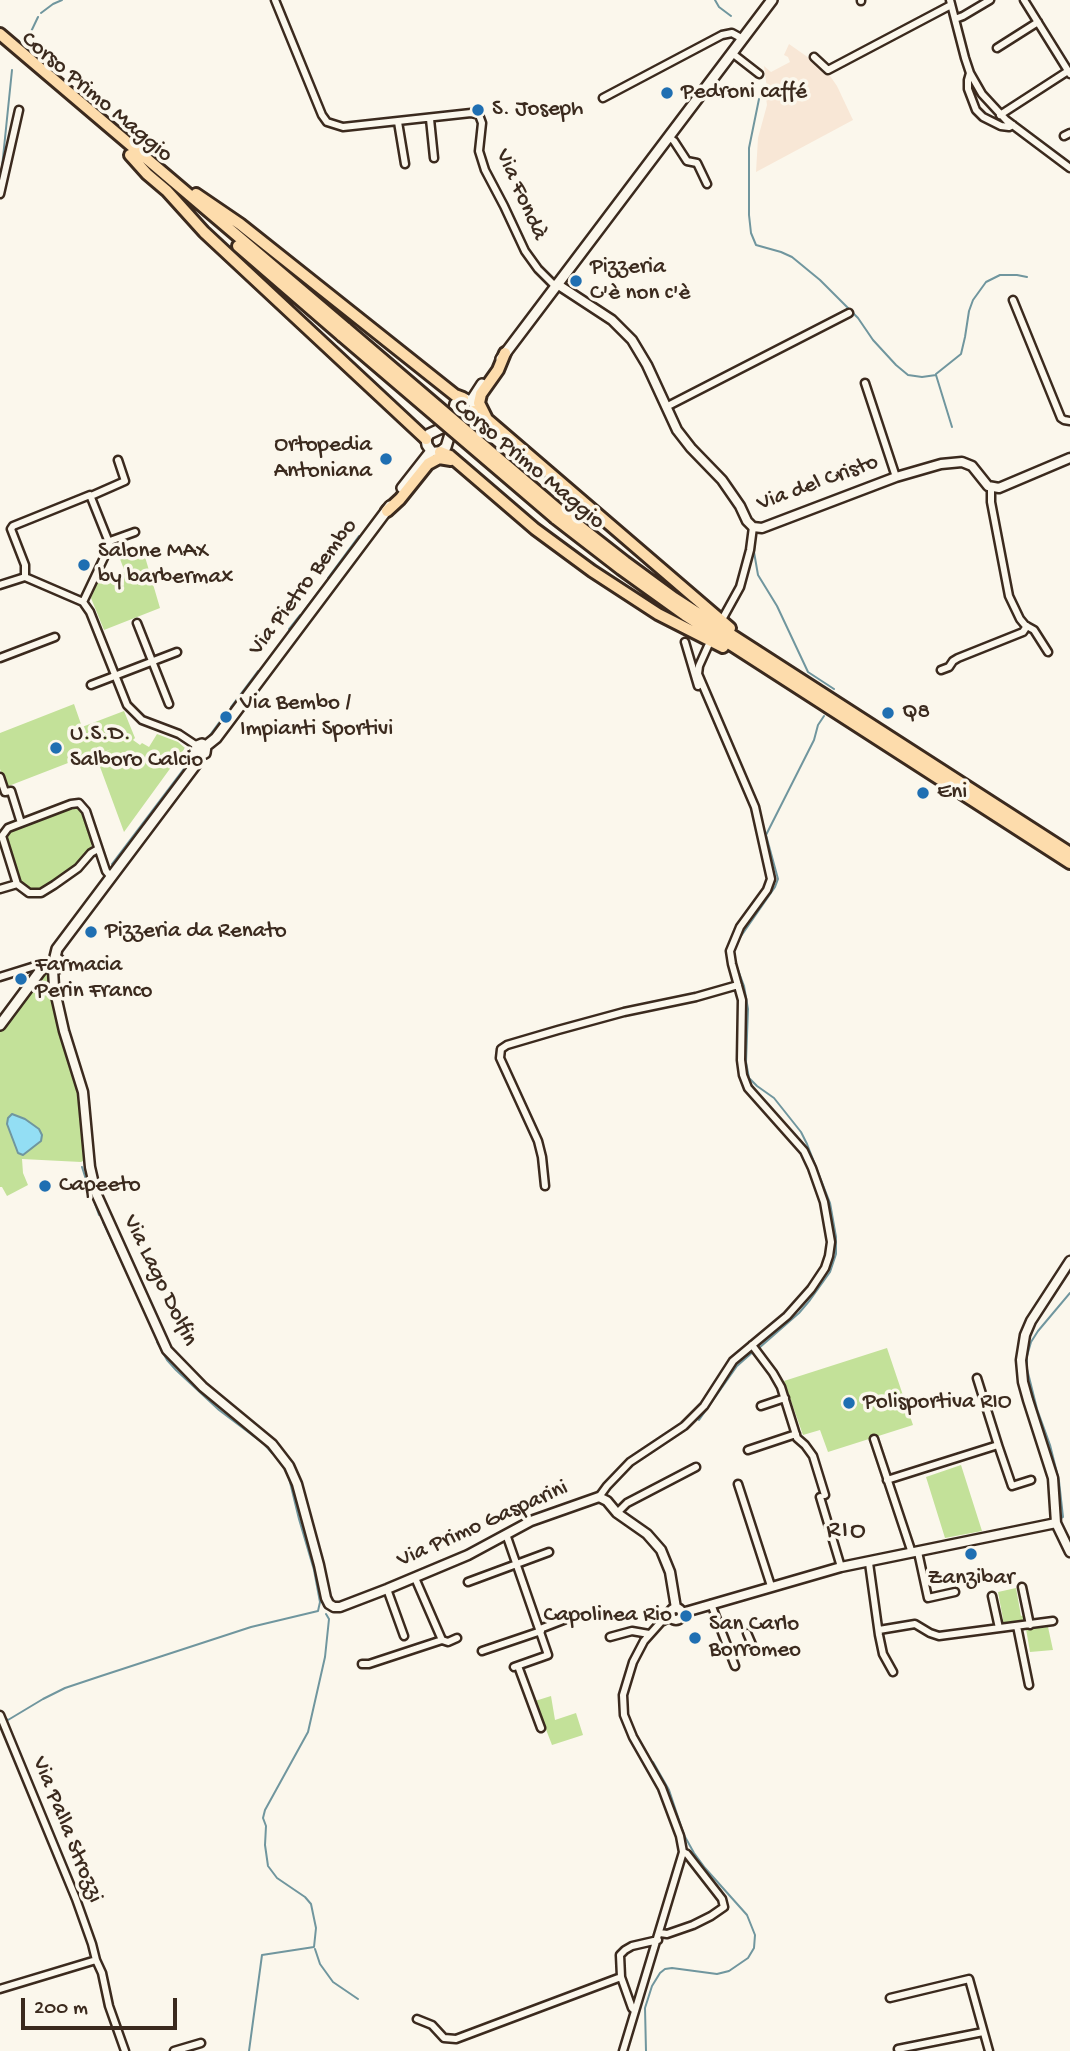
<!DOCTYPE html>
<meta charset="utf-8">
<style>
body{margin:0}
#map{position:relative;width:1070px;height:2051px;overflow:hidden;background:#fbf7ec;font-family:"Gochi Hand",sans-serif}
canvas{display:block}
.scale{position:absolute;left:21px;top:1998px;width:156px;height:32px;box-sizing:border-box;border:4px solid #3b2a1e;border-top:0;padding-left:9px;font-size:21px;line-height:24px;white-space:nowrap;color:#3b2a1e;-webkit-text-stroke:5px #fbf7ec;paint-order:stroke}
</style>
<div id="map">
<canvas width="1070" height="2051"></canvas>
<div class="scale">200 m</div>
</div>
<script>
const c = document.querySelector('canvas').getContext('2d');
c.lineJoin = 'round';
function fill(path, color) { c.fillStyle = color; c.fill(path, 'evenodd'); }
const poly = rows => new Path2D(rows.map(r => 'M' + r).join(''));
function stroke(path, color, width, dash) { c.strokeStyle = color; c.lineWidth = width; c.lineCap = dash ? 'butt' : 'round'; c.setLineDash(dash || []); c.stroke(path); }
function write(font, color, halo, rows, align = 'center') {
  c.font = font + ' "Gochi Hand",sans-serif'; c.lineWidth = 7; c.setLineDash([]); c.textBaseline = 'middle'; c.strokeStyle = halo; c.fillStyle = color; for (const [text, x, y, turn = 0] of rows) {
    c.save(); c.translate(x, y); c.rotate((+turn || 0) * Math.PI / 180); c.textAlign = isNaN(turn) ? turn : align; if (halo) c.strokeText(text, 0, 0); c.fillText(text, 0, 0); c.restore();
  }
}
fill(poly([
 [789,44,826,70,837,86,853,120,756,172,758,138,767,105,765,91,767,89,764,66,771,72,790,62,788,57,784,55]
]), '#f8e7d6');
fill(poly([
 [143,550,160,608,104,630,91,598,97,583,125,572,120,559],
 [74,704,82,727,124,711,135,738,133,740,140,745,142,743,149,747,157,734,178,742,185,748,124,832,96,756,112,749,74,763,68,763,6,787,0,769,0,733],
 [72,807,78,807,83,812,92,843,91,848,78,864,67,873,40,890,31,890,26,888,21,884,6,841,6,835,9,831],
 [44,972,46,972,50,975,80,1085,87,1159,81,1162,22,1159,23,1173,28,1185,7,1196,2,1187,0,1187,0,1030],
 [887,1348,913,1425,828,1452,820,1430,803,1435,784,1381],
 [961,1465,982,1531,945,1538,926,1477],
 [1016,1588,1021,1616,1025,1615,1026,1622,1002,1624,1000,1620,1003,1619,998,1592],
 [1048,1627,1053,1650,1030,1652,1026,1629],
 [551,1696,555,1720,576,1713,583,1735,552,1745,535,1701]
]), '#c3e199');
const water = poly([
 [12,1114,25,1119,39,1129,42,1135,41,1141,23,1155,18,1153,7,1124,8,1118,12,1114]
]);
fill(water, '#93def4');
stroke(water, '#70969e', 2);
stroke(poly([
 [715,0,719,7,731,16],
 [41,13,53,4,62,0],
 [25,42,28,38,38,17],
 [759,99,749,148,749,215,751,233,756,245,781,252,792,257,820,280,858,318,873,340,896,365,908,375,922,377,936,375,952,427],
 [1,177,12,70],
 [936,374,961,354,965,337,969,311,973,300,986,282,1000,275,1017,275,1027,277],
 [755,536,754,552,758,575,777,606,808,672,834,689],
 [328,578,359,536],
 [303,612,322,587],
 [289,629,300,615],
 [231,707,258,671],
 [210,735,221,720],
 [112,864,189,762],
 [82,1167,90,1192],
 [93,1198,99,1215],
 [103,1222,144,1310],
 [157,1342,167,1360,176,1370,219,1410,264,1444,272,1453],
 [759,1348,799,1313,810,1300,830,1272,836,1254,836,1237,830,1203,807,1144,801,1132,774,1098,757,1086,749,1078,746,1062,748,1009,744,986,734,959,734,950,739,939,775,887,778,879,766,835,814,740,818,725,824,716],
 [699,1420,737,1366,754,1351],
 [1060,1519,1063,1517,1059,1481,1050,1445,1037,1409,1027,1369,1027,1356,1031,1342,1038,1331,1070,1293],
 [5,1718,8,1720,43,1699,65,1688,101,1676,251,1627,318,1611,320,1602,314,1570,299,1519,288,1474,278,1459],
 [315,1949,320,1964,333,1982,358,1999],
 [249,2051,262,1955,314,1947,316,1928,311,1904,305,1897,277,1878,268,1866,265,1845,266,1826,263,1818,265,1810,308,1732,325,1657,329,1619,326,1614],
 [646,2051,645,2008,652,1986,660,1973,665,1969,672,1968,717,1974,729,1971,748,1958,754,1948,755,1935,747,1915,705,1868,694,1853,684,1835,669,1790,653,1762]
]), '#70969e', 2);
const minor = poly([
 [275,0,322,115,327,122,343,127,471,113,479,115,482,123,479,151,485,170,504,206,525,251,538,269,556,287],
 [861,0,861,1],
 [950,0,965,58,970,73,982,94,1006,120,1070,168],
 [1024,0,1070,74],
 [955,19,963,16,990,0],
 [997,48,1038,22],
 [732,53,759,74],
 [814,57,828,70,951,5],
 [970,73,968,80,968,89,976,110,983,117,1001,126,1009,127,1013,125],
 [603,98,722,35,732,33,743,39],
 [1000,115,1068,71],
 [430,119,434,158],
 [398,122,405,164],
 [1064,136,1070,133],
 [669,137,674,141,687,161,697,163,707,184],
 [0,194,19,110],
 [1013,300,1061,418,1064,420,1070,421],
 [865,383,896,477],
 [666,407,849,313],
 [991,488,991,502,1009,596,1020,619,1025,625,1034,630,1048,652],
 [91,496,125,481,118,460],
 [110,541,135,532],
 [25,577,25,565,11,529,13,526,90,495,110,545,83,602],
 [0,585,25,577,83,602,90,612,127,705,142,720,179,734,197,746],
 [724,616,740,587,750,550,753,527],
 [137,623,169,704],
 [685,642,698,686],
 [0,658,55,637],
 [941,670,949,667,953,661,958,658,1023,632,1027,626],
 [91,685,177,652],
 [0,777,5,792,11,791,21,823],
 [98,849,91,853,78,868,54,885,41,893,29,893,17,884,2,836,8,828,71,804,79,803,86,811,106,871,111,877],
 [0,889,17,884],
 [0,977,35,966,41,970],
 [545,1186,542,1157,538,1141,500,1058,501,1049,507,1045,558,1030,624,1012,696,997,738,985],
 [752,1345,773,1373,781,1387,797,1438,805,1445,813,1456,825,1495],
 [761,1406,785,1398],
 [874,1439,912,1553],
 [998,1445,1012,1486,1031,1480],
 [748,1450,796,1434],
 [887,1480,998,1445,977,1378],
 [738,1484,771,1586],
 [599,1497,607,1486,630,1462,684,1426,704,1406,733,1361,787,1316,811,1289,825,1268,829,1256,831,1242,824,1202,812,1168,804,1151,748,1088,743,1075,741,1060,742,1000,732,964,730,951,740,927,767,890,771,879,755,807,698,674,699,666,708,646],
 [820,1497,841,1567],
 [617,1513,627,1503,696,1467],
 [506,1534,548,1655,514,1667],
 [918,1552,928,1598,955,1592],
 [869,1563,879,1635,883,1654,893,1672],
 [415,1578,442,1640],
 [468,1582,549,1552],
 [1022,1587,1030,1625],
 [387,1589,404,1636],
 [992,1596,999,1628],
 [711,1604,735,1666],
 [1017,1626,1029,1685],
 [540,1629,571,1617],
 [879,1630,915,1624,930,1633,939,1636,1053,1621],
 [610,1637,632,1631,649,1634],
 [482,1651,541,1631],
 [730,1655,753,1647,747,1633],
 [362,1664,369,1664,442,1640,448,1642,457,1638],
 [518,1666,541,1728],
 [0,1715,76,1899,92,1944,96,1960,102,1973,109,2006,125,2051],
 [660,1933,667,1934,693,1925,711,1916,724,1907,722,1899,687,1854,683,1852],
 [0,1989,96,1960],
 [890,1998,969,1979,989,2051],
 [635,2011,632,2008,621,1977,620,1955,625,1950,632,1946,658,1940],
 [417,2019,432,2025,444,2038,456,2039,621,1977],
 [898,2049,983,2032],
 [174,2051,201,2043],
 [623,2051,683,1852,680,1836,662,1788,633,1737,624,1715,623,1695,633,1662,644,1641,661,1622,671,1617]
]);
const tertiary = poly([
 [557,284,612,320,632,340,647,365,677,430,691,448,722,480,740,506,747,521,753,527,762,528,896,477,941,464,962,462,972,466,988,486,999,488,1070,458],
 [53,969,54,987,64,1031,83,1092,90,1167,96,1193,167,1350,203,1387,272,1444,289,1466,297,1484,319,1565,326,1598,329,1604,334,1607,340,1607,387,1589,468,1555,531,1521,599,1497,607,1501,617,1513,647,1534,661,1550,670,1572,676,1608],
 [1056,1523,1053,1478,1028,1400,1023,1382,1021,1360,1025,1335,1031,1321,1070,1261],
 [1056,1523,1070,1552],
 '670 1614a6 6 0 1 1 12 0a6 6 0 1 1-12 0Z',
 [682,1613,841,1567,1056,1523]
]);
const secondary = poly([
 [501,359,772,0],
 [471,401,482,384],
 [431,451,427,445,426,439,429,434,444,427,452,418,455,404,459,400,466,399],
 [436,452,440,452,446,447,450,434,459,423,472,417,474,411,474,405],
 [402,488,431,451],
 [200,755,196,751,197,746,202,744,206,746],
 [55,957,57,949,196,764,200,755,205,753,206,746,216,738,390,506],
 [48,965,53,969,58,968,59,960,55,957],
 [0,1025,41,970,48,965]
]);
const trunk = poly([
 [0,34,347,329],
 [130,155,147,174,167,191,204,232,426,439],
 [196,194,240,224,455,395,463,398],
 [238,246,342,336],
 [474,411,480,417,488,420,730,628],
 [486,417,479,403,481,394,498,370,505,353],
 [440,452,450,456,535,529,592,571,658,614,723,647],
 [387,511,400,499,428,464,439,458,451,460],
 [560,511,625,562,674,598,1070,853],
 [555,518,621,569,685,615,1070,863]
]);
stroke(minor, '#3b2a1e', 11);
stroke(tertiary, '#3b2a1e', 13);
stroke(secondary, '#3b2a1e', 14);
stroke(trunk, '#3b2a1e', 16);
stroke(minor, '#fbf7ec', 6);
stroke(tertiary, '#fbf7ec', 8);
stroke(secondary, '#fbf7ec', 9);
stroke(trunk, '#fddcac', 10);
const trunkBridge = poly([
 [347,329,560,511],
 [342,336,555,518]
]);
stroke(trunkBridge, '#3b2a1e', 16, []);
stroke(trunkBridge, '#fddcac', 10);
for (const [x, y, r, color] of [
 [667,93,7,"#1f6fb2"],
 [478,110,7,"#1f6fb2"],
 [576,281,7,"#1f6fb2"],
 [386,459,7,"#1f6fb2"],
 [84,565,7,"#1f6fb2"],
 [888,713,7,"#1f6fb2"],
 [226,717,7,"#1f6fb2"],
 [56,748,7,"#1f6fb2"],
 [923,793,7,"#1f6fb2"],
 [91,932,7,"#1f6fb2"],
 [21,979,7,"#1f6fb2"],
 [45,1186,7,"#1f6fb2"],
 [849,1403,7,"#1f6fb2"],
 [971,1554,7,"#1f6fb2"],
 [686,1616,7,"#1f6fb2"],
 [695,1638,7,"#1f6fb2"]
]) { const dot = new Path2D(); dot.arc(x, y, r, 0, 2 * Math.PI); c.fillStyle = color; c.fill(dot); stroke(dot, '#fbf7ec', 2.5); }
write('23px', '#3b2a1e', '#fbf7ec', [
 ["Pedroni caffé",681,93],
 ["S. Joseph",492,110],
 ["Pizzeria",590,268],
 ["C'è non c'è",590,294],
 ["Ortopedia",372,446,"right"],
 ["Antoniana",372,472,"right"],
 ["Salone MAX",98,552],
 ["by barbermax",98,578],
 ["Via Bembo /",240,704],
 ["Impianti Sportivi",240,730],
 ["Q8",902,713],
 ["U.S.D.",70,735],
 ["Salboro Calcio",70,761],
 ["Eni",937,793],
 ["Pizzeria da Renato",105,932],
 ["Farmacia",35,966],
 ["Perin Franco",35,992],
 ["Capeeto",59,1186],
 ["Polisportiva RIO",863,1403],
 ["Zanzibar",971,1579,"center"],
 ["Capolinea Rio",672,1616,"right"],
 ["San Carlo",709,1625],
 ["Borromeo",709,1651]
], 'left');
write('23px', '#3b2a1e', '#fbf7ec', [
 ["Corso Primo Maggio",96,98,40],
 ["Via Fondà",520,195,66],
 ["Corso Primo Maggio",528,465,40],
 ["Via del Cristo",818,484,-20],
 ["Via Pietro Bembo",304,588,-53],
 ["Via Lago Dolfin",159,1281,64],
 ["Via Primo Gasparini",483,1525,-24],
 ["Via Palla Strozzi",66,1830,68]
]);
c.letterSpacing = '2px';
write('26px', '#3b2a1e', '#fbf7ec', [
 ["RIO",847,1532]
]);
c.letterSpacing = '0px';
</script>
